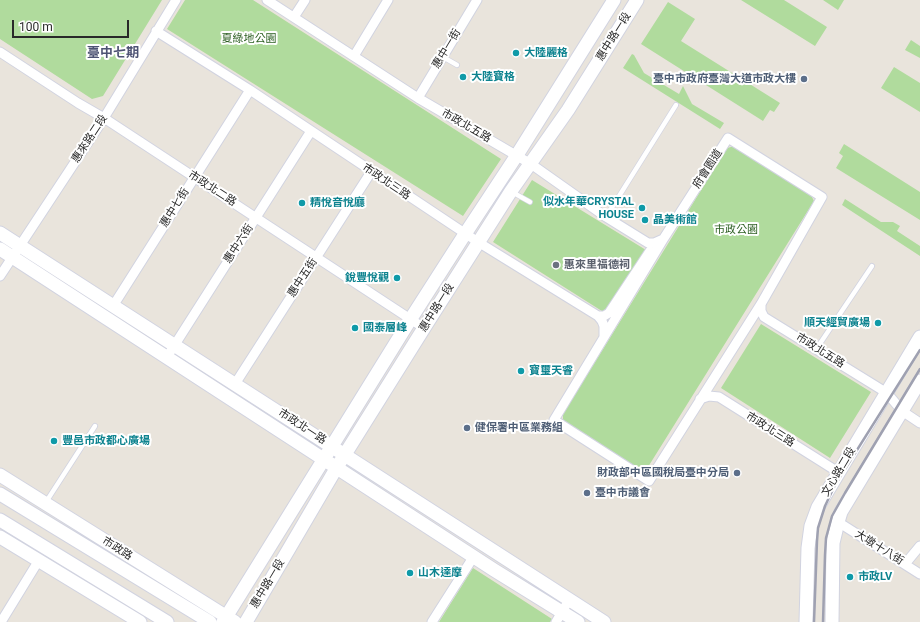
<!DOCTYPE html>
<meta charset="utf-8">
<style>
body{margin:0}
#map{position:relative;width:920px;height:622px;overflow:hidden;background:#e9e4dc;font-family:Roboto,sans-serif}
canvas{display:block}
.scale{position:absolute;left:12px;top:20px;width:117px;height:18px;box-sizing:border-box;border:2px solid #292929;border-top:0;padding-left:5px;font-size:12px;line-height:14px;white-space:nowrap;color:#292929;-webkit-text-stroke:3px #fff;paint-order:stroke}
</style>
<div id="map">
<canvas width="920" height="622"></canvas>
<div class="scale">100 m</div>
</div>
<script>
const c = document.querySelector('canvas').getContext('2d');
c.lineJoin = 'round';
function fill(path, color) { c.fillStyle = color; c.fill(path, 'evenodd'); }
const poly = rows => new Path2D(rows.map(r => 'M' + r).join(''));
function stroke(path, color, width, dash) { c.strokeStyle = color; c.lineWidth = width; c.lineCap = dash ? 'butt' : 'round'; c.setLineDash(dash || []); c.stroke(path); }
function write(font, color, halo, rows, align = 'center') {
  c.font = font + ' Roboto,"Noto Sans TC",sans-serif'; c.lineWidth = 4; c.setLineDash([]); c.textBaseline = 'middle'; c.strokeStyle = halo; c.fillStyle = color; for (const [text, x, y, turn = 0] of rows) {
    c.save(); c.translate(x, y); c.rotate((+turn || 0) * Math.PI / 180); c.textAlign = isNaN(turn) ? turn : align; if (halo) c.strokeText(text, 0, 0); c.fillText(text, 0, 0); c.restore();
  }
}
fill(poly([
 [0,0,162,0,103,96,92,99,0,39],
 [185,0,253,0,501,159,463,216,167,29],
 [741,0,784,0,827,27,815,46],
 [823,0,844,0,838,10],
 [668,2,695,19,681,41,780,103,774,112,770,110,763,121,641,44],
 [911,40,920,46,920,58,905,50],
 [632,54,634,55,644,73,679,94,683,86,692,104,724,123,720,129,623,68],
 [894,67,920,83,920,112,881,88],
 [844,144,920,192,920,220,836,168,843,156,839,153],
 [735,146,809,191,814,201,648,467,640,470,563,422,563,414,727,148],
 [532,180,646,250,605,313,493,242],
 [845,199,881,222,893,222,900,226,897,231,920,246,920,256,842,205],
 [761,324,871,392,830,458,721,388],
 [473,568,552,619,550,622,439,622]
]), '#b0db9d');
const lane = poly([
 [443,57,457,65],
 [512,192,530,202],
 [606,217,676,105],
 [817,348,872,266],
 [46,502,95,426]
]);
const street = poly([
 [267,0,418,98,531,164,606,217,648,243,654,243,663,239],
 [294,17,305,0],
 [156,31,250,90,478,242,598,316,602,321,604,326,604,337],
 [0,52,78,103,104,118,424,328],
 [354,56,388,0],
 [418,98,477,0],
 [728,138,822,197,761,304,649,481,554,420,664,238,728,138],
 [0,276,104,118,176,0],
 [761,304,761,311,764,317,887,393,902,411,920,423],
 [113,306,250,90],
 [598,316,604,316,609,313,650,251],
 [167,357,311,131],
 [235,384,371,172],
 [700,399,709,396,719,397,838,472],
 [838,522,920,574],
 [905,564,920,546],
 [1,622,39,560],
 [432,622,474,556],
 [556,622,569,600]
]);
const secondary = poly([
 [0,233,604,622],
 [0,249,494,570,578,622],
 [0,475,235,622],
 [0,494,210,622],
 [0,520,167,622],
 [0,537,140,622],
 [223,622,410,320,465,234,517,155,614,0],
 [246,622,337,467,424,328,511,191,568,110,637,0],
 [806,622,808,548,811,526,818,507,920,337],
 [832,622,833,543,838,522,841,512,920,381]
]);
stroke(lane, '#d1d3e0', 6);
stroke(street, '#d1d3e0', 11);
stroke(secondary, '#d1d3e0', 15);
stroke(lane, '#fff', 4.5);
stroke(street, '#fff', 9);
stroke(secondary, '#fff', 13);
stroke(poly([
 [814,622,817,541,818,528,825,506,835,485,920,350],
 [823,622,825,555,826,538,832,516,845,493,920,369]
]), '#9fa1b1', 2.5);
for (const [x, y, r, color] of [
 [516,53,4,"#0f9aa8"],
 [463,77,4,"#0f9aa8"],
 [804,79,4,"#5c6f8a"],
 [302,203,4,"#0f9aa8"],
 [642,208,4,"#0f9aa8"],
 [645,220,4,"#0f9aa8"],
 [556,265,4,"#6b7280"],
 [397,278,4,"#0f9aa8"],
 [878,323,4,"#0f9aa8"],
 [355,328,4,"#0f9aa8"],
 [521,371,4,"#0f9aa8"],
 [467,428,4,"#5c6f8a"],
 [54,441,4,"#0f9aa8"],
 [737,473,4,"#5c6f8a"],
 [587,493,4,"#5c6f8a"],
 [410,573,4,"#0f9aa8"],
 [850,577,4,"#0f9aa8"]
]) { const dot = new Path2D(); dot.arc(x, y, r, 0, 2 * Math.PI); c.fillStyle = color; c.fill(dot); stroke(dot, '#fff', 1.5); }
write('11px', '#292929', '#fff', [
 ["惠中路一段",614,37,-58],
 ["惠中一街",447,49,-59],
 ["市政北五路",466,126,30],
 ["惠來路二段",90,139,-57],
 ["府會園道",708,169,-57],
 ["市政北三路",386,182,34],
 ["市政北二路",212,189,33],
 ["惠中七街",175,208,-58],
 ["惠中六街",239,244,-57],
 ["惠中五街",303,278,-57],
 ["惠中路一段",437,308,-58],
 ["市政北五路",820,351,32],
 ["市政北一路",302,427,33],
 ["市政北三路",770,430,32],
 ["文心路二段",839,472,-59],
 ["大墩十八街",879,548,32],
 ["市政路",117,549,32],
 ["惠中路一段",268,584,-59]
]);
write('11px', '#2b5e21', '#fff', [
 ["夏綠地公園",249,39],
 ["市政公園",736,230]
]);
write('bold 11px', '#0d838f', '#fff', [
 ["大陸麗格",524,53],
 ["大陸寶格",471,77],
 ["似水年華CRYSTAL",634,202,"right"],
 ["HOUSE",634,215,"right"],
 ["精悅音悅廳",310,203],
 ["晶美術館",653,220],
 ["銳豐悅觀",389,278,"right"],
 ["順天經貿廣場",870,323,"right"],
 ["國泰層峰",363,328],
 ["寶璽天睿",529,371],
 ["豐邑市政都心廣場",62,441],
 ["山木達摩",418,573],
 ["市政LV",858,577]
], 'left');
write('bold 11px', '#4e5e75', '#fff', [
 ["臺中市政府臺灣大道市政大樓",796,79],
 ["健保署中區業務組",475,428,"left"],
 ["財政部中區國稅局臺中分局",729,473],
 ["臺中市議會",595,493,"left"]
], 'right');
write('bold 11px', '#5b616d', '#fff', [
 ["惠來里福德祠",564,265]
], 'left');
write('bold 13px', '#4e5374', '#fff', [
 ["臺中七期",113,54]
]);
</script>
